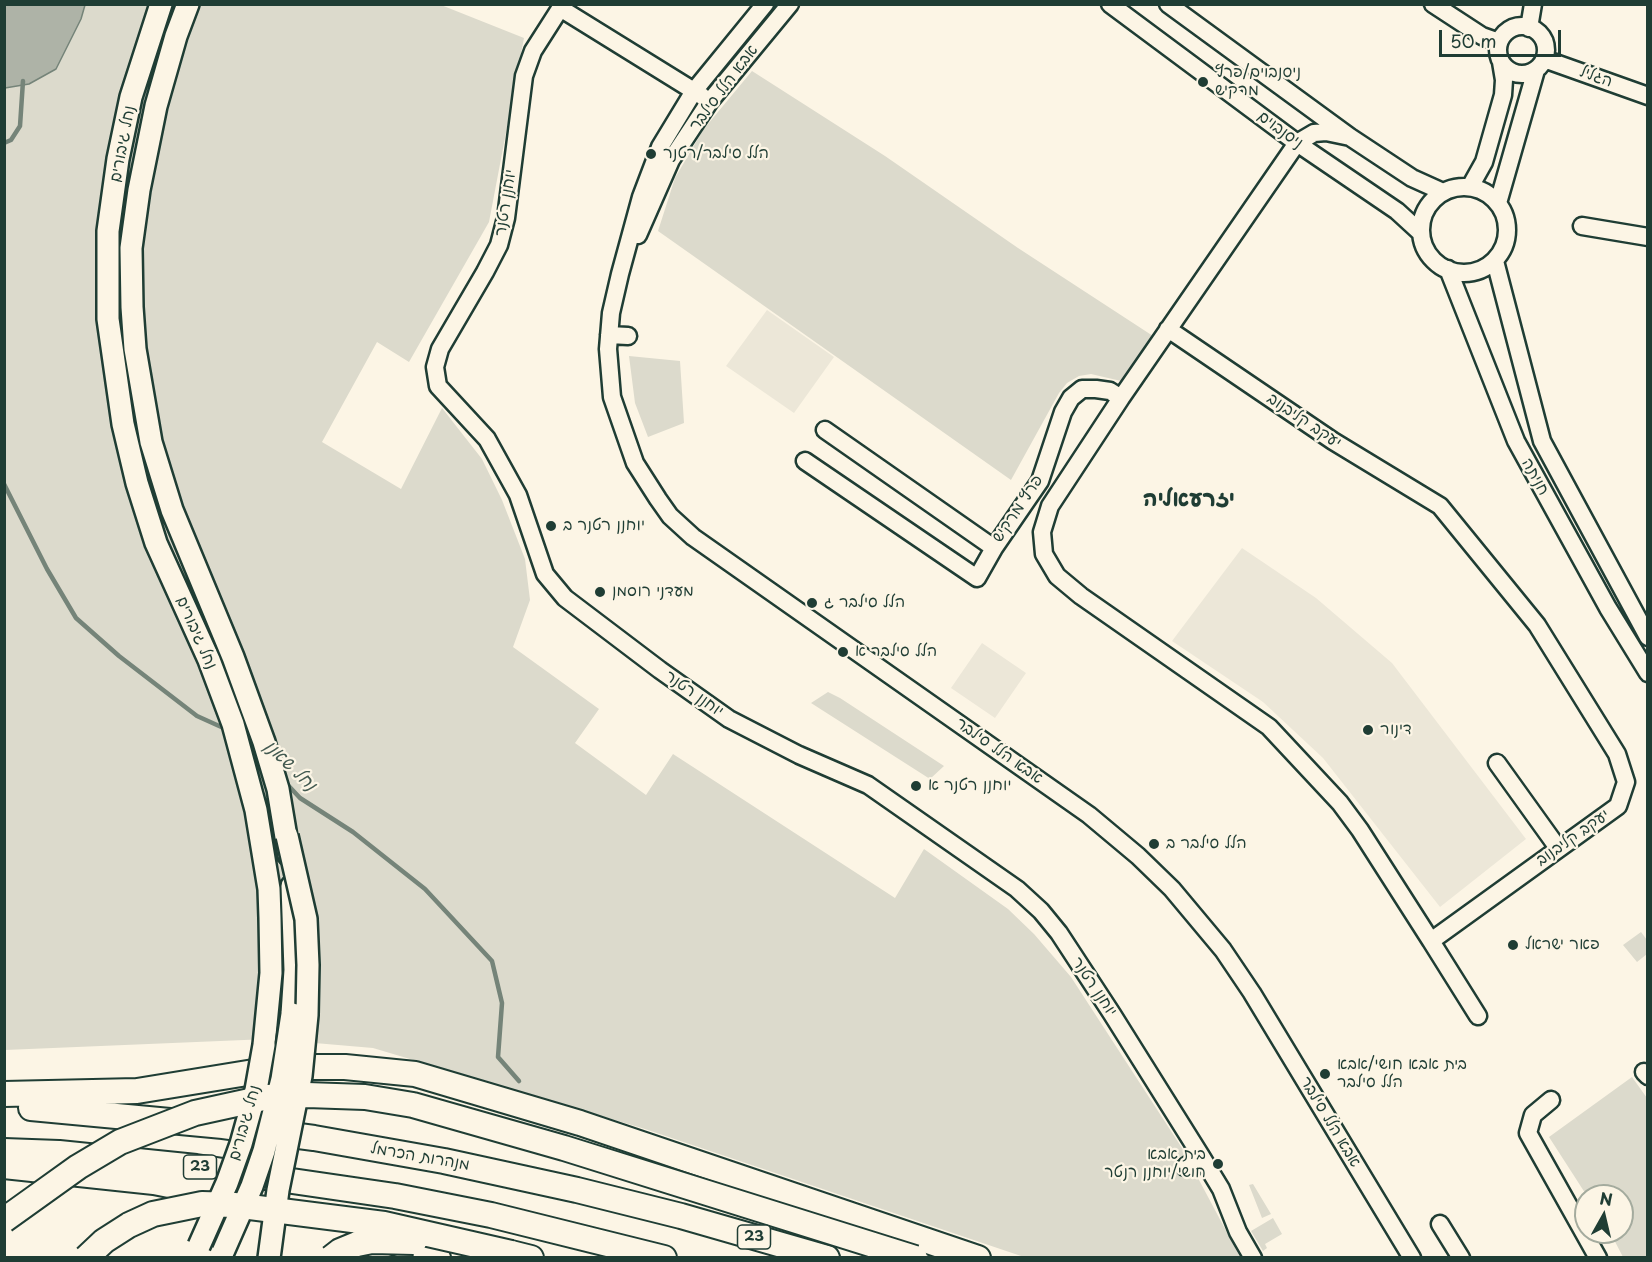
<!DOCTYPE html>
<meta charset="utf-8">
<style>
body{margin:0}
#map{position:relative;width:1652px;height:1262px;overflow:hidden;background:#fcf5e5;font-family:"Playpen Sans",sans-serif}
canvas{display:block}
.frame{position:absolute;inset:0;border:6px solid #1f3d34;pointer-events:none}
.north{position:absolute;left:1574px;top:1184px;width:60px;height:60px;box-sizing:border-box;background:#fcf5e5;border:2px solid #a4ab9e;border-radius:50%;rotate:8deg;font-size:16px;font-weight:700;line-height:24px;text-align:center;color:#1f3d34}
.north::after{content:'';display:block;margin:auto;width:21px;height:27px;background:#1f3d34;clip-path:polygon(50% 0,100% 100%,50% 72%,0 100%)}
.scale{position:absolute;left:1439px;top:30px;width:122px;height:27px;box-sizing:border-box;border:3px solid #1f3d34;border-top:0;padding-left:8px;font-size:18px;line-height:21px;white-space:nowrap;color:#1f3d34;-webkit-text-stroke:4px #fcf5e5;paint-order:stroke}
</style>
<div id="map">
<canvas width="1652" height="1262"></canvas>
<div class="frame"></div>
<div class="north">N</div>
<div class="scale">50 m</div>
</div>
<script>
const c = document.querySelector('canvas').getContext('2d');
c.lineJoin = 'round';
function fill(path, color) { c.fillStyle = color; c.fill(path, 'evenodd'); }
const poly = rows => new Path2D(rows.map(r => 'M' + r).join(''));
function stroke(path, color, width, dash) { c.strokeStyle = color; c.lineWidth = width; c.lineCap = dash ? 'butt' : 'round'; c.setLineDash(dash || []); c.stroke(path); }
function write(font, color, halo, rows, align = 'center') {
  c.font = font + ' "Playpen Sans","Playpen Sans Hebrew",sans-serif'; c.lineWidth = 4.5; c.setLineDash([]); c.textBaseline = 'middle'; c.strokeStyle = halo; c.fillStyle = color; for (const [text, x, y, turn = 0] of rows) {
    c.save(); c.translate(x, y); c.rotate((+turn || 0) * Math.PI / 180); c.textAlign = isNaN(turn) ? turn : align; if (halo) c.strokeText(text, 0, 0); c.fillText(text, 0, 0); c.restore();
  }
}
fill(poly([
 [767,310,834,357,794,413,726,366],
 [1242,548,1316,598,1392,663,1526,839,1440,907,1323,758,1263,702,1172,641],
 [982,643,1026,673,995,718,951,688]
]), '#ece7d8');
fill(poly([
 [4,5,441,5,524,38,489,222,409,362,377,342,322,442,401,489,442,408,482,459,502,500,525,559,530,600,513,647,599,709,575,743,646,795,673,754,895,898,924,849,1008,909,1034,934,1071,977,1182,1148,1240,1257,1024,1257,645,1129,373,1048,268,1039,5,1050],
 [752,71,885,156,1018,248,1153,336,1121,381,1091,374,1079,376,1067,383,1059,393,1011,480,658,231,675,178,703,130],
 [629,356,680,361,684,423,648,437,635,403],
 [828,692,840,698,944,766,930,779,811,703],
 [1641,932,1647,940,1647,954,1637,962,1623,945],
 [1632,1077,1647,1098,1647,1257,1623,1257,1610,1232,1622,1232,1622,1196,1587,1196,1549,1137],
 [1253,1184,1271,1214,1262,1218,1249,1185],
 [1273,1218,1282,1234,1265,1244,1267,1248,1263,1251,1251,1231]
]), '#dcdacc');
const water = poly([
 [4,5,85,5,81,19,56,69,29,84,5,88,4,5]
]);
fill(water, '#aeb3a7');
stroke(water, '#758479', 1.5);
stroke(poly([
 [4,143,11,140,20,126,23,81],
 [4,484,47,569,76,618,119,656,197,716,228,730],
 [245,741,260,757],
 [285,782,300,798,353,832,425,889,492,961,502,1003,498,1057,519,1081]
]), '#758479', 4.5);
const minor = poly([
 [563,4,533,51,524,76,506,218,499,245,485,272,440,349,435,367,438,386,487,439,518,495,545,574,565,598,660,670,729,719,799,755,868,785,1017,889,1041,911,1059,933,1112,1014,1201,1156,1221,1189,1238,1232,1253,1258],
 [765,4,694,91,660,147,641,197,620,274,611,313,608,349,612,397,635,463,658,499,670,516,693,537,1089,815,1138,856,1172,889,1223,950,1252,993,1412,1258],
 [1110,4,1297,143,1397,211,1421,233],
 [1168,4,1350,137,1412,178,1443,192],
 [1433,4,1482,36,1499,42],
 [560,8,702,96],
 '1498 50a24 24 0 1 1 48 0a24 24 0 1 1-48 0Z',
 [1529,28,1533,4],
 [1544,59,1648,96],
 [1470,187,1484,162,1503,95,1504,80,1501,62],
 '1421 230a43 43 0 1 1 86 0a43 43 0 1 1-86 0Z',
 [1498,203,1536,70],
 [1582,226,1648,237],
 [638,235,671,160,710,101,790,4],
 [1495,261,1542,441,1648,637],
 [1448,269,1516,441,1608,608,1648,673],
 [609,335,628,336],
 [1121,398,1050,506,1042,532,1044,554,1057,576,1081,596,1269,727,1340,803,1360,830,1431,941,1618,806,1626,782,1617,754,1537,625,1440,506,1333,441,1168,329],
 [825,430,994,548,1040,481,1063,412,1071,398,1082,389,1096,389,1110,391,1121,398,1297,143,1314,133,1326,132,1350,137],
 [805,461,977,578,994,548],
 [1497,763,1558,848],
 [1431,941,1478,1016],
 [1644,1072,1648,1076],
 [1551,1100,1533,1115,1528,1133,1598,1258],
 [1185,1167,1201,1156],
 [1440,1224,1461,1258]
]);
const major = poly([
 [161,4,131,97,118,159,108,231,108,319,123,424,137,483,156,543,209,660,233,724,256,810,269,889,270,918,271,973,264,1045],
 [188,4,176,36,156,106,139,190,131,248,132,307,135,349,151,442,172,510,233,657,264,742,278,789,289,855],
 [292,886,295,970,292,1014]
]);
const highway = poly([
 [4,1094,137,1091,272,1069,313,1067,345,1067,415,1074,580,1123,978,1258],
 [31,1108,223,1126,314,1138,444,1161,577,1190,681,1216,827,1258],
 [4,1151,59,1153,196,1167,395,1196,491,1215,664,1258],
 [4,1166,154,1182,240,1199],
 [391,1241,438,1258],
 [511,1253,531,1258]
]);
stroke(minor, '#1f3d34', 21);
stroke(major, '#1f3d34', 26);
stroke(highway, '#1f3d34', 28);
stroke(minor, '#fcf5e5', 16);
stroke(major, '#fcf5e5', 21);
stroke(highway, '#fcf5e5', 24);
const majorBridge = poly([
 [199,1246,227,1183,241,1144,256,1090,264,1045],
 [223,1252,252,1186,264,1151,282,1079,292,1014],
 [269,1258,278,1190,301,1076,307,1015,308,965,306,919,287,836]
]);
const highwayBridge = poly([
 [4,1220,78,1167,120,1142,195,1113,268,1097,307,1095,365,1097,413,1105,564,1148,915,1258],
 [86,1258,104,1241,129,1225,153,1214,202,1204,234,1205,384,1224,511,1253],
 [331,1258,340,1251,357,1244,372,1241,414,1242]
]);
stroke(majorBridge, '#1f3d34', 26, []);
stroke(highwayBridge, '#1f3d34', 28, []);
stroke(majorBridge, '#fcf5e5', 21);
stroke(highwayBridge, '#fcf5e5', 24);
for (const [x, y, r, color] of [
 [1203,82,6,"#1f3d34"],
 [651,154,6,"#1f3d34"],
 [551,526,6,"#1f3d34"],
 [600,592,6,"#1f3d34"],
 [812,603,6,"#1f3d34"],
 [843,652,6,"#1f3d34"],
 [1368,730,6,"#1f3d34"],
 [916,786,6,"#1f3d34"],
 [1154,844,6,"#1f3d34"],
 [1513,945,6,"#1f3d34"],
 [1325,1074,6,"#1f3d34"],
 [1218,1164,6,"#1f3d34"]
]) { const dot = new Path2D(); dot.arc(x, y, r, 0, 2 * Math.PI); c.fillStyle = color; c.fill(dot); stroke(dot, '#fcf5e5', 2); }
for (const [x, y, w] of [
 [200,1167,33],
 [754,1237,33]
]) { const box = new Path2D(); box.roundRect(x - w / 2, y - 12, w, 24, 4.5); c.fillStyle = '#fcf5e5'; c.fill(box); stroke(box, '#1f3d34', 1.5); }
write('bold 15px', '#1f3d34', null, [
 ["23",200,1167],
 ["23",754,1237]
]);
write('16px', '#1f3d34', '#fcf5e5', [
 ["ניסנבוים/פרץ",1215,73],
 ["מרקיש",1215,91],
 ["הלל סילבר/רטנר",663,154],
 ["יוחנן רטנר ב",563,526],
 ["מעדני רוסמן",612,592],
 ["הלל סילבר ג",824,603],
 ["הלל סילבר א",855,652],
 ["דינור",1380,730],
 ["יוחנן רטנר א",928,786],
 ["הלל סילבר ב",1166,844],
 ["פאר ישראל",1525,945],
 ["בית אבא חושי/אבא",1337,1065],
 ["הלל סילבר",1337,1083],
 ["בית אבא",1206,1155,"right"],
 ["חושי/יוחנן רנטר",1206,1173,"right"]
], 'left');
write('16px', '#1f3d34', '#fcf5e5', [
 ["הגליל",1596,77,20],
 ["אבא הלל סילבר",724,88,-53],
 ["ניסנבוים",1280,130,36],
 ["נחל גיבורים",123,144,-79],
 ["יוחנן רטנר",506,203,-81],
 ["יעקב קליבנוב",1304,421,34],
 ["חניתה",1535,477,61],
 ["פרץ מרקיש",1018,509,-56],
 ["נחל גיבורים",196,633,66],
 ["יוחנן רטנר",694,694,35],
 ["אבא הלל סילבר",999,751,35],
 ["יעקב קליבנוב",1573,838,-35],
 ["יוחנן רטנר",1094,987,56],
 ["אבא הלל סילבר",1330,1122,59],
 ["נחל גיבורים",245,1123,-74],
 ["מנהרות הכרמל",420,1157,10]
]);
write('italic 18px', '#435a51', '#fcf5e5', [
 ["נחל שאנן",290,766,44]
]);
write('bold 22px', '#1f3d34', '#fcf5e5', [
 ["יזרעאליה",1189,500]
]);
</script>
